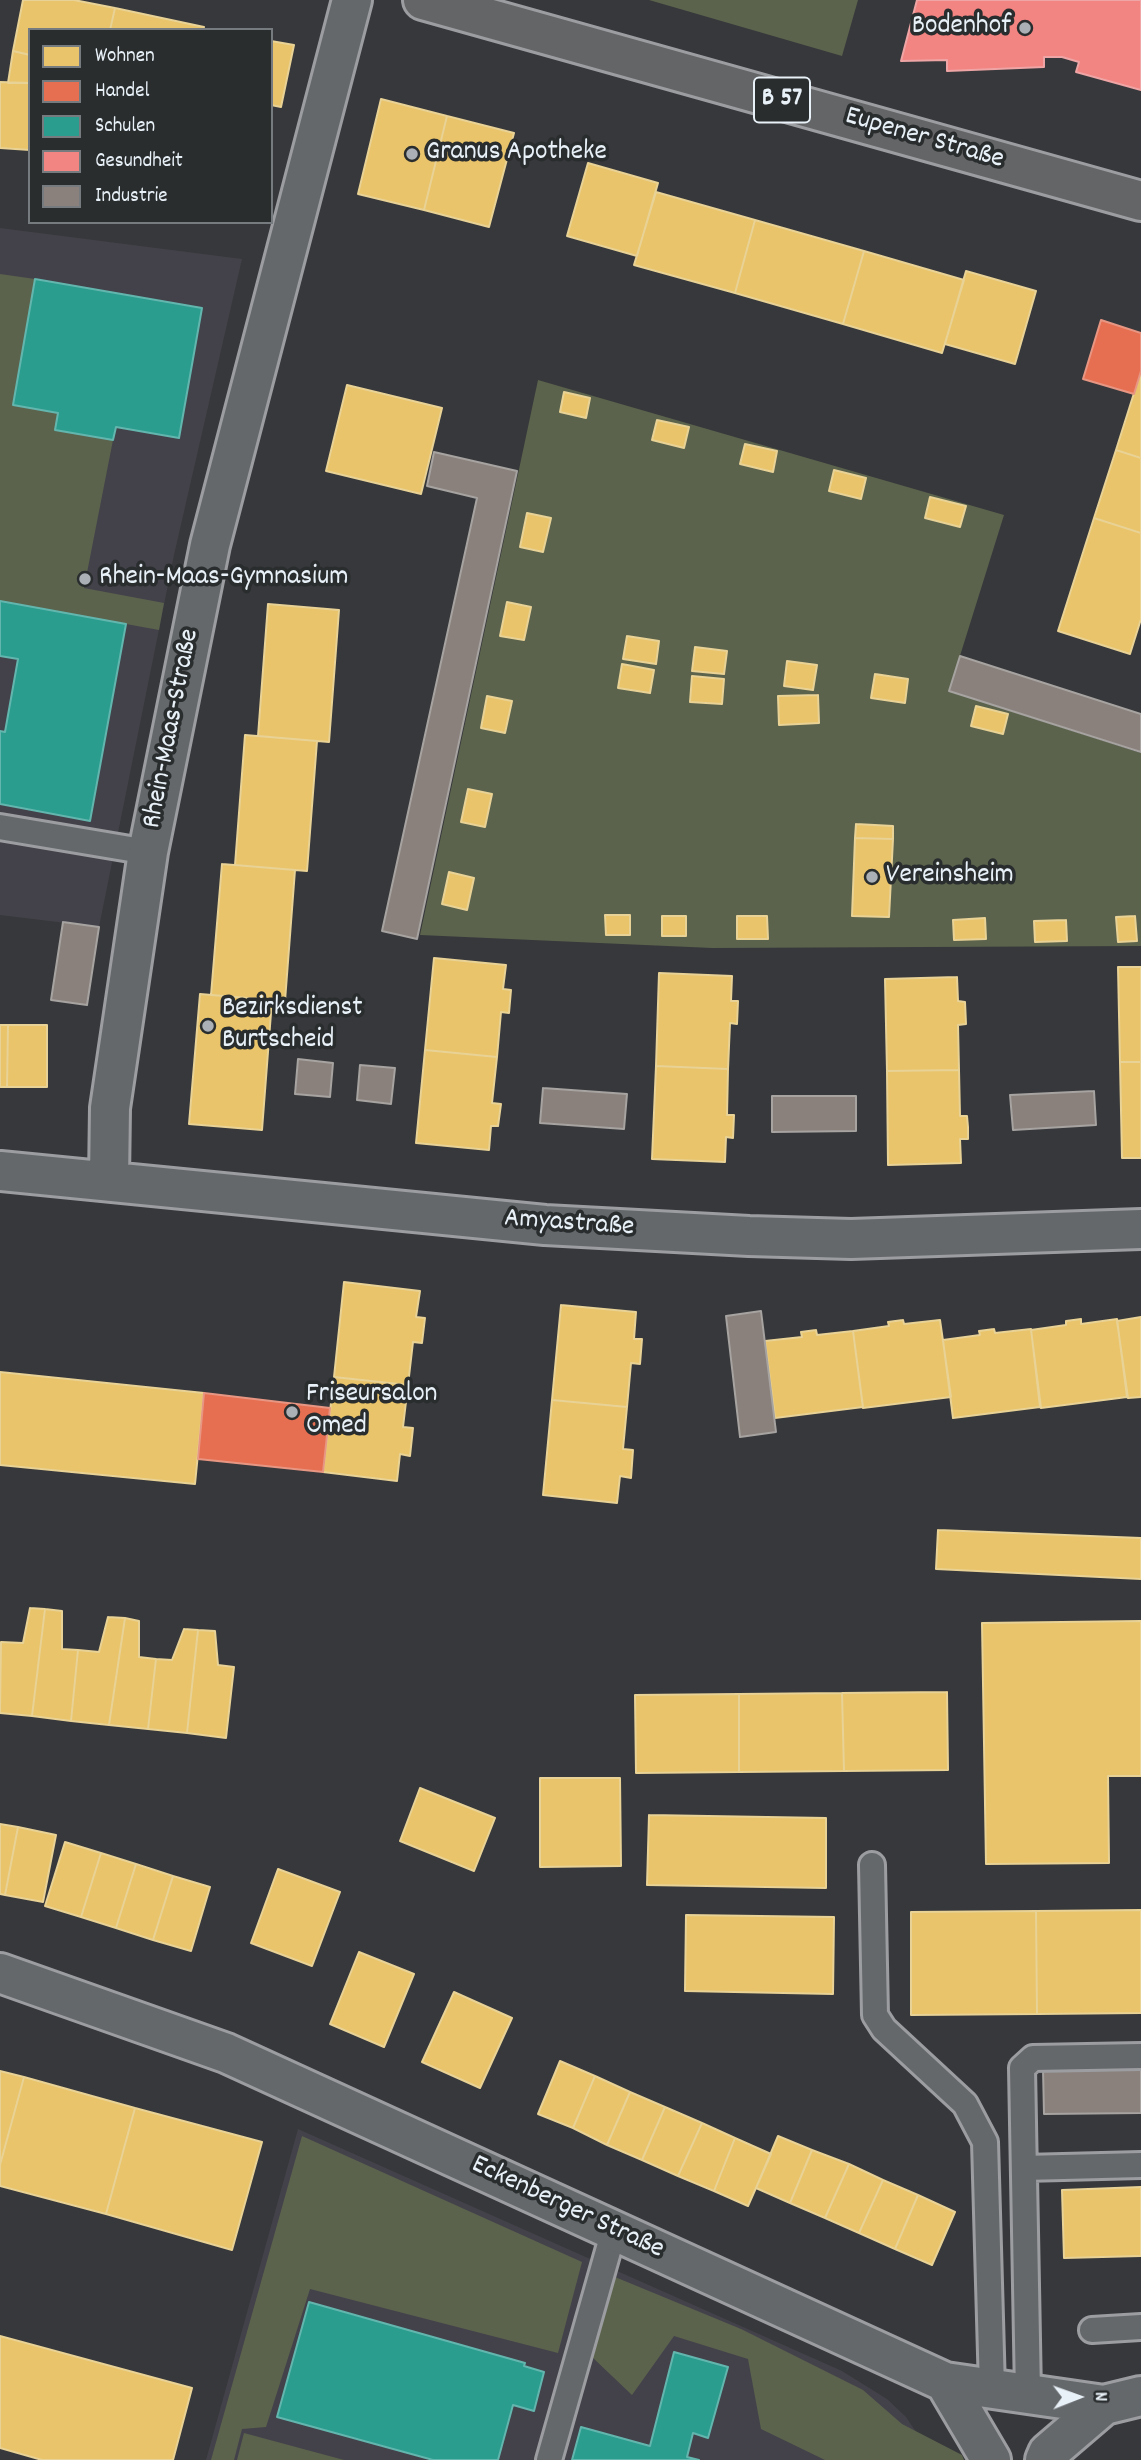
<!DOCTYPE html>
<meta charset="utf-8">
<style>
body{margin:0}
#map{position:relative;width:1141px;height:2460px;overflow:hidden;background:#37383b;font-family:Dekko,sans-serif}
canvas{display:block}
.legend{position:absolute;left:28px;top:28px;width:245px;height:196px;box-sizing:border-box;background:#2a2d2e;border:2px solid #767b7f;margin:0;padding:9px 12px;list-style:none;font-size:21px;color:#e8f1f8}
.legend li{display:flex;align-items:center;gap:14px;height:35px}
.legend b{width:35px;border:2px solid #767b7f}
.north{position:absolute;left:1043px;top:2362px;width:70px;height:70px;-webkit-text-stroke:5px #2a2d2e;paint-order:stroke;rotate:89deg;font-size:19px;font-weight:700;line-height:28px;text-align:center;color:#e8f1f8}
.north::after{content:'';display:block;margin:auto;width:24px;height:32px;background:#e8f1f8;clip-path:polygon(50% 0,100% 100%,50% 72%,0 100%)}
</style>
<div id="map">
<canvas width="1141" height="2460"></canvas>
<ul class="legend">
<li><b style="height:19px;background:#e9c46a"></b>Wohnen</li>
<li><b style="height:19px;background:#e76f51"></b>Handel</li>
<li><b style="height:19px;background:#2a9d8f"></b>Schulen</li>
<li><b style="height:19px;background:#f28482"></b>Gesundheit</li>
<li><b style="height:19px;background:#8a817c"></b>Industrie</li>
</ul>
<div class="north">N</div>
</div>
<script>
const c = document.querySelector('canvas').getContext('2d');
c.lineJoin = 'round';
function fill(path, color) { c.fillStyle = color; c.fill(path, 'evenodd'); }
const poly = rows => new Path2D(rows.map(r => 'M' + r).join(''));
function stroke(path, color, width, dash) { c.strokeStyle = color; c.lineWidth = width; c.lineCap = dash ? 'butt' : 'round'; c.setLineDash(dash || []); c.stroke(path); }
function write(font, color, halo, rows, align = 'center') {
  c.font = font + ' Dekko,sans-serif'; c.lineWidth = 7; c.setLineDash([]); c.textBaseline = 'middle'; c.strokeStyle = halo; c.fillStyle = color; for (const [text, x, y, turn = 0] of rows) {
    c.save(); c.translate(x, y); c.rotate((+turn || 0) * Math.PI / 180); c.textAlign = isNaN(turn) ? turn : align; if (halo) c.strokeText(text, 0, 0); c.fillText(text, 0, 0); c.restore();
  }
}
fill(poly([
 [0,228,242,259,174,555,99,927,0,915],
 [298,2129,842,2371,887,2399,906,2417,935,2460,206,2460]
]), '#43424a');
fill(poly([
 [649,0,858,0,842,56],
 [0,274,35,279,13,405,58,413,55,430,113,440,84,588,164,603,159,630,0,601],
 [538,380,1004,515,949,691,1141,753,1141,946,712,948,420,935],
 [302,2136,582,2262,558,2353,310,2289,266,2427,242,2429,234,2460,211,2460],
 [615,2277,741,2329,863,2390,902,2424,962,2455,964,2460,825,2460,761,2429,748,2359,674,2336,632,2395,592,2357],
 [244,2433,344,2460,237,2460]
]), '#5b634d');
const homes = poly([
 [23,0,74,0,115,8,110,30,30,30,30,55,13,51,23,0],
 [115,8,204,27,203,30,110,30,115,8],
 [271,41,294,45,281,107,271,105,271,41],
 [13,51,30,55,30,83,8,83,13,51],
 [0,82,30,83,30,150,0,148,0,82],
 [381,99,447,116,424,210,358,194,381,99],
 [447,116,514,133,489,227,424,210,447,116],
 [588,163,658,183,637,256,567,236,588,163],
 [656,192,755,220,735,293,634,265,656,192],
 [755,220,864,251,843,324,735,293,755,220],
 [864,251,964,280,942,353,843,324,864,251],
 [966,271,1036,291,1015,364,945,344,966,271],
 [1141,371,1141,458,1116,450,1141,371],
 [347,385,442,408,421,494,326,471,347,385],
 [564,392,590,398,586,418,560,412,564,392],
 [657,420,689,427,684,448,652,440,657,420],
 [745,444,777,451,773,472,740,464,745,444],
 [1116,450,1141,458,1141,533,1094,518,1116,450],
 [834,470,866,478,861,499,829,491,834,470],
 [930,497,966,506,960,527,925,518,930,497],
 [527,513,551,518,543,552,520,547,527,513],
 [1094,518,1141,533,1141,619,1130,654,1058,631,1094,518],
 [507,602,531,607,524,640,500,636,507,602],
 [268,604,339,610,329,742,258,736,268,604],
 [627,636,659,641,656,664,623,659,627,636],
 [695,647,727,651,724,674,692,671,695,647],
 [787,661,817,665,813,690,784,686,787,661],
 [622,664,654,670,650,693,618,688,622,664],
 [875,674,908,679,905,703,871,698,875,674],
 [692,676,724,679,722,704,690,702,692,676],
 [818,695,819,723,779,725,778,696,818,695],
 [487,696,512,701,505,733,481,728,487,696],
 [976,706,1008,714,1003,734,971,726,976,706],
 [245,735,317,741,307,871,235,865,245,735],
 [468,789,492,794,485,827,461,822,468,789],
 [856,824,893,826,893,839,855,838,856,824],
 [855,838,893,839,889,917,852,916,855,838],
 [222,864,295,870,285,1001,211,995,222,864],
 [449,872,474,878,467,910,442,904,449,872],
 [605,915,630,915,630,935,606,935,605,915],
 [662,916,686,916,686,936,662,936,662,916],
 [737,916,767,916,768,939,737,939,737,916],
 [1135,916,1137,941,1118,942,1116,917,1135,916],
 [985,918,986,939,954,940,953,920,985,918],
 [1066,920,1067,941,1035,942,1034,921,1066,920],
 [434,958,506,965,503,989,511,990,509,1013,501,1012,497,1057,425,1050,434,958],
 [1118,967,1141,967,1141,1062,1120,1062,1118,967],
 [659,973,732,976,731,1001,738,1001,737,1024,730,1023,728,1069,656,1066,659,973],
 [957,977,958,1001,965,1002,966,1024,958,1025,959,1070,887,1071,885,979,957,977],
 [200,994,272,1000,262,1130,189,1124,200,994],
 [0,1025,8,1025,7,1087,0,1087,0,1025],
 [8,1025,47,1025,47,1087,7,1087,8,1025],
 [425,1050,497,1057,492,1103,501,1104,498,1126,491,1126,489,1150,416,1143,425,1050],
 [1120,1062,1141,1062,1141,1158,1122,1158,1120,1062],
 [656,1066,728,1069,727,1115,734,1115,733,1138,726,1137,725,1162,652,1159,656,1066],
 [959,1070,960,1116,967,1116,968,1127,968,1139,960,1139,961,1163,888,1165,887,1071,959,1070],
 [344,1282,420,1291,416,1317,425,1318,422,1343,413,1342,408,1385,334,1377,344,1282],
 [561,1305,636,1312,634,1339,642,1339,640,1364,631,1363,627,1407,552,1400,561,1305],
 [1141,1317,1141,1397,1128,1398,1117,1321,1141,1317],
 [1081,1319,1081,1324,1117,1319,1127,1397,1041,1408,1031,1330,1066,1325,1066,1321,1081,1319],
 [903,1320,904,1324,940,1320,951,1397,863,1408,853,1331,889,1326,888,1322,903,1320],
 [994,1329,995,1333,1031,1329,1040,1407,953,1418,943,1340,980,1335,979,1331,994,1329],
 [816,1330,817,1335,853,1331,863,1407,775,1418,765,1341,802,1337,801,1332,816,1330],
 [0,1372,204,1393,195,1484,0,1465,0,1372],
 [334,1377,408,1385,403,1427,413,1428,410,1456,400,1454,397,1481,323,1472,334,1377],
 [552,1400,627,1407,623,1449,633,1450,631,1478,620,1476,617,1503,543,1495,552,1400],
 [938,1530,1141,1538,1141,1579,936,1569,938,1530],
 [30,1608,45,1609,32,1716,0,1713,1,1642,23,1643,30,1608],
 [45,1609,62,1611,62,1649,78,1650,71,1721,32,1716,45,1609],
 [108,1617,125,1618,109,1725,71,1721,78,1650,99,1652,108,1617],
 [125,1618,139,1621,139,1657,156,1659,148,1729,109,1725,125,1618],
 [1141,1621,1141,1776,1108,1776,1109,1863,986,1864,982,1623,1141,1621],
 [184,1629,198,1630,187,1733,148,1729,156,1659,172,1660,184,1629],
 [198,1630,215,1631,218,1665,234,1667,226,1738,187,1733,198,1630],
 [947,1692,948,1770,844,1771,842,1693,947,1692],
 [842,1693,844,1771,739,1772,739,1694,842,1693],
 [739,1694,739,1772,636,1773,635,1695,739,1694],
 [540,1778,620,1778,621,1866,540,1867,540,1778],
 [420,1788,495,1818,474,1871,400,1841,420,1788],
 [649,1815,826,1818,826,1888,647,1885,649,1815],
 [0,1824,18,1827,5,1895,0,1894,0,1824],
 [18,1827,56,1835,43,1902,5,1895,18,1827],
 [65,1842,101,1853,81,1917,45,1906,65,1842],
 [101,1853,136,1864,116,1928,81,1917,101,1853],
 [136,1864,173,1876,153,1940,116,1928,136,1864],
 [278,1869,340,1892,312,1966,251,1943,278,1869],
 [173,1876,210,1887,191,1951,153,1940,173,1876],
 [1141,1910,1141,2013,1037,2014,1036,1911,1141,1910],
 [1036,1911,1037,2014,911,2015,911,1912,1036,1911],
 [686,1915,834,1917,833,1994,685,1991,686,1915],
 [359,1952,414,1974,384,2047,330,2024,359,1952],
 [454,1992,512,2018,480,2088,422,2062,454,1992],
 [560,2061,595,2076,573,2128,538,2114,560,2061],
 [0,2071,24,2077,0,2165,0,2071],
 [595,2076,630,2092,607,2145,573,2128,595,2076],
 [24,2077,135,2108,106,2214,0,2186,0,2165,24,2077],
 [630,2092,665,2107,642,2160,607,2145,630,2092],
 [665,2107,702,2123,678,2176,642,2160,665,2107],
 [135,2108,262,2142,232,2250,106,2214,135,2108],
 [702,2123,735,2138,714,2191,678,2176,702,2123],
 [778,2136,812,2150,790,2203,756,2188,778,2136],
 [735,2138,771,2154,748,2206,714,2191,735,2138],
 [812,2150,849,2164,825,2218,790,2203,812,2150],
 [849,2164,883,2180,859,2233,825,2218,849,2164],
 [883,2180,918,2195,895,2249,859,2233,883,2180],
 [1141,2187,1141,2256,1064,2258,1062,2190,1141,2187],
 [918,2195,955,2212,932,2265,895,2249,918,2195],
 [0,2336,192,2388,173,2460,42,2460,0,2448,0,2336]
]);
fill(homes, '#e9c46a');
stroke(homes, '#e9d295', 2);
const shops = poly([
 [1101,320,1141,333,1141,371,1134,394,1083,379,1101,320],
 [204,1393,330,1408,323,1472,198,1459,204,1393]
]);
fill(shops, '#e76f51');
stroke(shops, '#e79683', 2);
const schools = poly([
 [35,279,202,308,179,438,116,427,113,440,55,430,58,413,13,405,35,279],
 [0,601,126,624,90,821,0,804,0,731,5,732,18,659,0,656,0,601],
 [309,2302,525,2363,524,2366,544,2372,534,2411,513,2405,498,2460,433,2460,277,2417,309,2302],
 [674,2352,728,2367,708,2438,693,2433,687,2457,699,2460,572,2460,581,2427,650,2446,674,2352]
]);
fill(schools, '#2a9d8f');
stroke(schools, '#63b6ae', 2);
const health = poly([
 [917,0,1141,0,1141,90,1076,72,1079,62,1062,57,1044,57,1044,67,947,71,947,60,901,61,917,0]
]);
fill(health, '#f28482');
stroke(health, '#efa5a5', 2);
const industry = poly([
 [434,452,517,471,417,939,382,931,477,498,427,486,434,452],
 [960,656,1141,714,1141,752,949,691,960,656],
 [63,922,99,927,87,1005,51,1000,63,922],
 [298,1059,333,1063,330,1097,295,1094,298,1059],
 [360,1065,395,1068,391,1104,357,1100,360,1065],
 [543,1088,627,1094,624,1129,540,1123,543,1088],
 [1094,1091,1096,1125,1013,1130,1010,1095,1094,1091],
 [772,1096,856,1096,856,1131,772,1132,772,1096],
 [761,1311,776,1432,740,1437,726,1316,761,1311],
 [1141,2067,1141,2113,1044,2114,1043,2069,1141,2067]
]);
fill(industry, '#8a817c');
stroke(industry, '#a6a3a1', 2);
const lane = poly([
 [0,827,148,852],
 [872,1865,875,2015,884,2029,965,2104,985,2142,992,2389],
 [1024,2168,1141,2165],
 [1092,2330,1141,2327],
 [1028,2394,1022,2068,1033,2058,1141,2056],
 [549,2460,614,2230]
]);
const street = poly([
 [0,1171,545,1225,749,1236,851,1239,1141,1229],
 [109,1180,110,1108,148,852,210,545,352,0],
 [0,1973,226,2053,945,2382,1104,2405,1141,2396],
 [945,2382,991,2460],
 [1045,2460,1048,2453,1104,2405]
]);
const primary = poly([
 [423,0,1141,201]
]);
stroke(lane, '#9b9da0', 30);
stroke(street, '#9b9da0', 44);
stroke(primary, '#9b9da0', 44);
stroke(lane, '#65686b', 24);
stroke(street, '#65686b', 38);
stroke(primary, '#646566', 38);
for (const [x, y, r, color] of [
 [1025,28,7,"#aab0b6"],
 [412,154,7,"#aab0b6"],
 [85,579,7,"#aab0b6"],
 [872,877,7,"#aab0b6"],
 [208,1026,7,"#aab0b6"],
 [292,1412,7,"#aab0b6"]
]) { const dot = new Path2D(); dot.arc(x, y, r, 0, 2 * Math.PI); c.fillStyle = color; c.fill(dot); stroke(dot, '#2a2d2e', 2.5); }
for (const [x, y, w] of [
 [782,100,56]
]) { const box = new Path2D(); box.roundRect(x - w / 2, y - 22.5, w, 45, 5); c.fillStyle = '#2a2d2e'; c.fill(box); stroke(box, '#e8f1f8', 2); }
write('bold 26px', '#e8f1f8', null, [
 ["B 57",782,100]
]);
write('28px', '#e8f1f8', '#2a2d2e', [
 ["Bodenhof",1011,28,"right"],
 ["Granus Apotheke",426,154],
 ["Rhein-Maas-Gymnasium",99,579],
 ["Vereinsheim",886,877],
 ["Bezirksdienst",222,1010],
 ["Burtscheid",222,1042],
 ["Friseursalon",306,1396],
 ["Omed",306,1428]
], 'left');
write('28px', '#e8f1f8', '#2a2d2e', [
 ["Eupener Straße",924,140,16],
 ["Rhein-Maas-Straße",173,729,-79],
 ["Amyastraße",569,1225,4],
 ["Eckenberger Straße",567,2209,25]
]);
</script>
